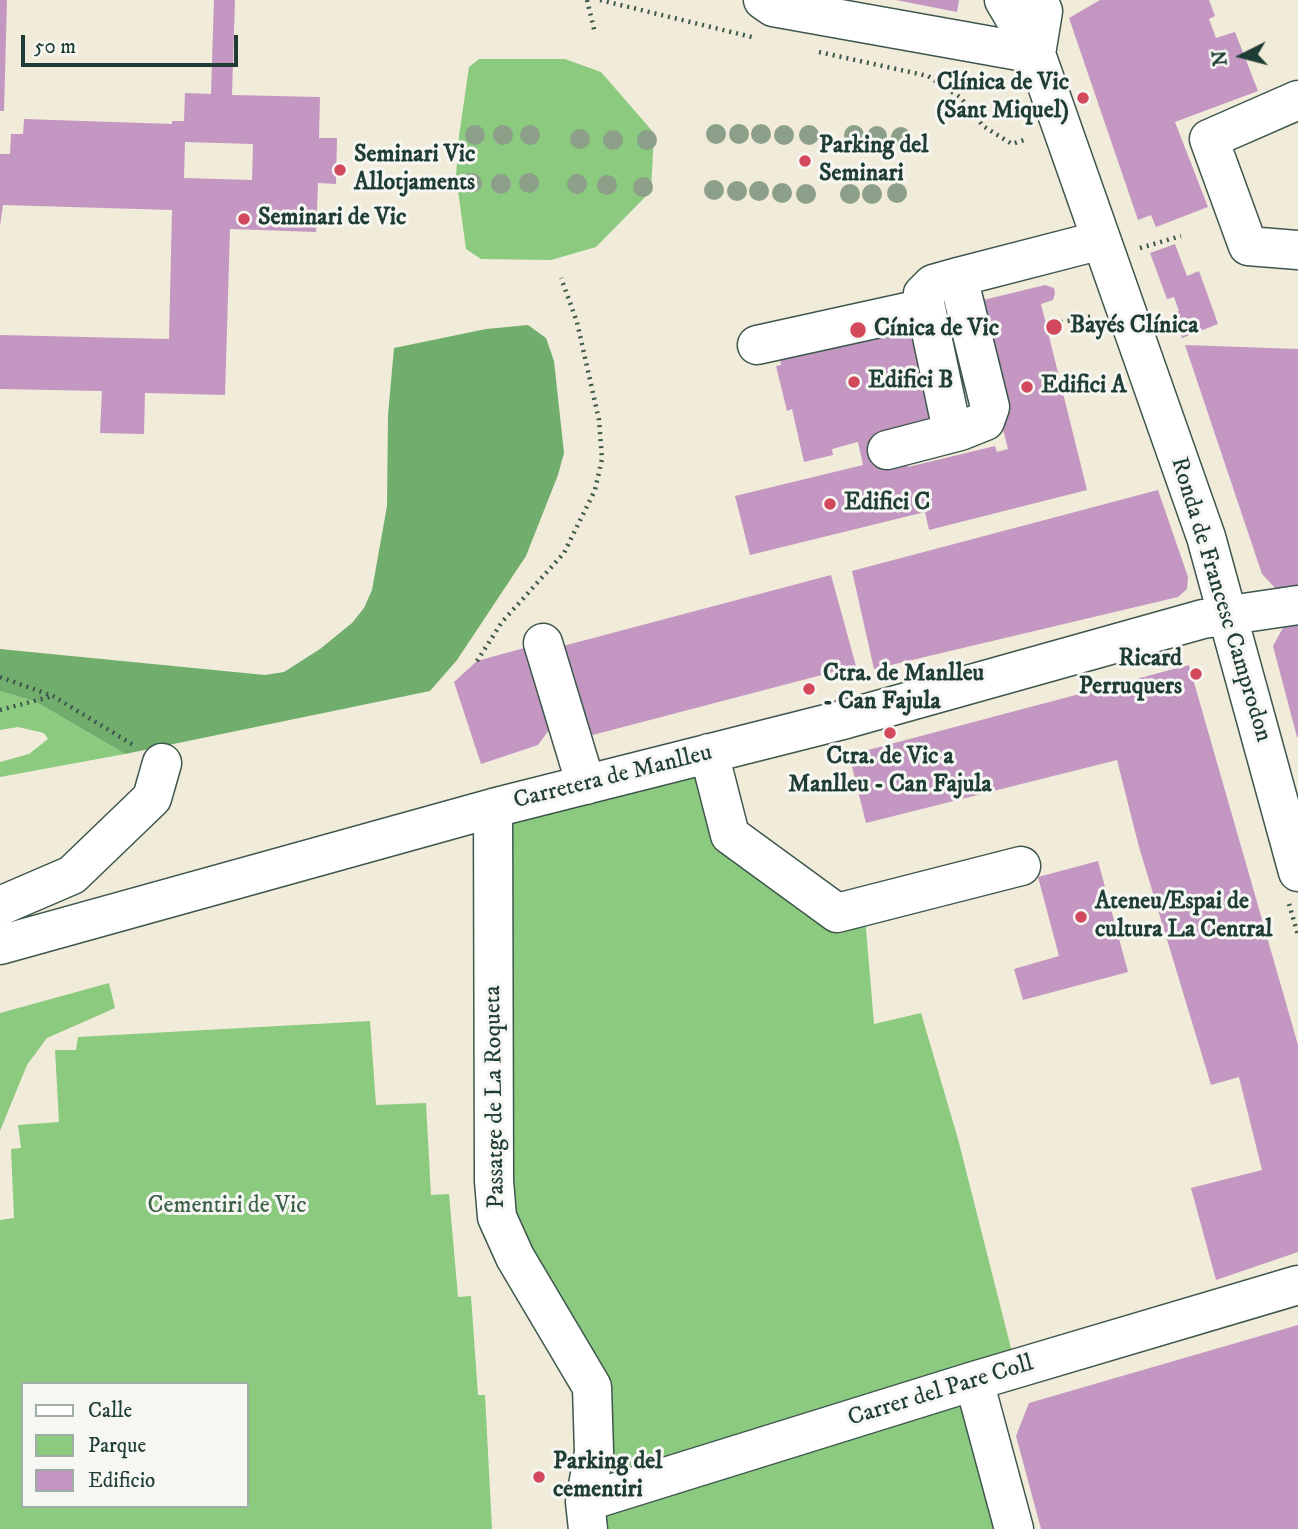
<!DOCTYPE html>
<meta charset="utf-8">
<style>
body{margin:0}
#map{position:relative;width:1298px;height:1529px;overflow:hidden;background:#f1ebd9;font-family:"IM FELL DW Pica",serif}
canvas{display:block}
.legend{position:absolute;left:21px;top:1382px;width:228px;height:126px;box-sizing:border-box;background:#f6f6f2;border:2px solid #a0aca6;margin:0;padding:9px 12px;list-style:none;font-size:21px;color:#1f3d34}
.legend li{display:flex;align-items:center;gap:14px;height:35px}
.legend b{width:35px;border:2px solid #a0aca6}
.north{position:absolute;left:1207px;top:21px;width:70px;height:70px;-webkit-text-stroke:5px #f6f6f2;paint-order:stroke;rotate:264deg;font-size:19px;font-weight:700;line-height:28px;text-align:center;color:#1f3d34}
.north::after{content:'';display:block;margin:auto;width:24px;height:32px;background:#1f3d34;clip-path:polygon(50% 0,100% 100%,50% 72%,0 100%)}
.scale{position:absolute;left:21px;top:35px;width:217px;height:32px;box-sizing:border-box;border:4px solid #1f3d34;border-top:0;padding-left:9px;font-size:21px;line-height:24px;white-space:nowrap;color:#1f3d34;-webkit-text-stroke:5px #f6f6f2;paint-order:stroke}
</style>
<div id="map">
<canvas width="1298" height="1529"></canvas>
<ul class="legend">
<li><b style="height:9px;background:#fff"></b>Calle</li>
<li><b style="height:19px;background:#8cca80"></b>Parque</li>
<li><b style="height:19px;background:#c397c1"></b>Edificio</li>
</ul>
<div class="north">N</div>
<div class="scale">50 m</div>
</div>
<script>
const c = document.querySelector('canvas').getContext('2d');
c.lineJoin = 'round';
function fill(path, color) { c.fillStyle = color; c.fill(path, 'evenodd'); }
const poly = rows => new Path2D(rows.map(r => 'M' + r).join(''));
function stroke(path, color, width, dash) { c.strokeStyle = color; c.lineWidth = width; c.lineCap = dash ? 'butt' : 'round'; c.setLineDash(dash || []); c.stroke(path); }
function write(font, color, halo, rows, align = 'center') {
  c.font = font + ' "IM FELL DW Pica",serif'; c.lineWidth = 6; c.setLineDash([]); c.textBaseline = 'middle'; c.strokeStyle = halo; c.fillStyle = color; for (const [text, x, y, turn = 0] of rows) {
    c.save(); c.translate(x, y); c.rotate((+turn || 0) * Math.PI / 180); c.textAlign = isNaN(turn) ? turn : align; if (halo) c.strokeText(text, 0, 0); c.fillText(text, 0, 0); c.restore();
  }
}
fill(poly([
 [479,59,565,59,601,72,654,133,651,191,596,247,551,260,481,259,466,249,456,176,459,136,469,67],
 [0,691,36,702,125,754,0,777,0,762,29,754,48,739,44,733,18,727,0,730],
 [709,753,730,835,865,917,874,1024,921,1013,958,1139,1016,1368,974,1381,1014,1529,588,1529,591,1387,515,1257,493,808],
 [109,983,115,1008,47,1038,27,1065,0,1131,0,1013],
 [370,1021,376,1105,426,1103,431,1195,449,1194,458,1297,471,1296,478,1395,485,1395,492,1529,0,1529,0,1220,14,1218,11,1149,21,1148,18,1125,59,1122,55,1050,76,1050,78,1037],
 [23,1384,247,1384,247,1506,23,1506]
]), '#8cca80');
fill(poly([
 [528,325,546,338,554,361,564,453,558,475,526,556,457,660,430,691,125,754,36,702,0,691,0,649,265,675,284,672,320,649,352,623,364,608,372,590,387,506,388,415,394,348,486,329]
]), '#71ae6e');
fill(poly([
 [0,0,7,0,4,111,0,111],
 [214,0,235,0,232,95,320,97,319,138,337,138,336,184,318,183,316,232,230,229,225,395,145,393,144,434,100,433,102,391,0,389,0,335,169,339,172,210,3,205,0,226,0,154,10,154,11,134,23,134,24,119,172,124,172,121,184,121,185,93,211,94],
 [185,142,253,144,252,180,184,178],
 [896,0,959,0,957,12],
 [1100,0,1209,0,1215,16,1209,19,1216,38,1235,32,1258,91,1175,122,1208,207,1156,227,1151,215,1138,220,1069,18],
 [1175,244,1187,276,1199,271,1218,324,1182,338,1173,313,1179,311,1174,297,1167,299,1150,253],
 [1045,285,1054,288,1055,293,1053,300,1041,304,1087,490,929,530,925,512,750,555,735,496,863,465,858,442,832,449,833,455,804,462,792,409,787,411,776,366,781,365,779,353,908,322,910,334,916,332,934,430,905,454,908,467,995,446,997,452,1008,449,971,303],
 [1185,345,1298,349,1298,590,1277,590,1262,574],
 [1158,490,1188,577,1187,589,1178,597,874,669,852,571],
 [831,575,856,666,585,737,563,646],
 [1298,622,1298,737,1297,737,1273,646,1285,624],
 [535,645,552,726,538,745,481,764,454,682,477,661],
 [1189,665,1298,1045,1298,1252,1216,1280,1191,1188,1262,1170,1239,1077,1211,1085,1139,847,1117,760,866,823,849,755],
 [1098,861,1128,972,1023,1000,1014,969,1059,956,1038,877],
 [1298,1325,1298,1529,1041,1529,1016,1436,1029,1403]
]), '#c397c1');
const minor = poly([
 [763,0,773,7,1036,54],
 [1004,0,1036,54,1206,537,1298,872],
 [1036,54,1043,11,1038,0],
 [1298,100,1209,139,1248,246,1298,250],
 [958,277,990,407,985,421,960,431,950,421,923,294,933,284,958,277,1086,244,1101,240],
 [757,345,925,308],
 [887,450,960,431],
 [543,643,586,785],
 [709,753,730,835,837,913,1021,866],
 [493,808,494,1181,497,1217,515,1257,592,1387,594,1452,585,1502,588,1529],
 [0,906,72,875,152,798,162,763],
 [0,945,493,808,846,719,1203,619,1298,605],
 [974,1381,1014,1529],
 [585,1502,974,1381,1298,1285]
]);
stroke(minor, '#3e574d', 41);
stroke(poly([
 [587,0,595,33],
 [600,0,756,38],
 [819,52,928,76,961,98,983,126,1012,144,1024,140],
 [1140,248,1181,236],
 [1047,325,1093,316],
 [477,661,502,622,564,553,595,490,602,459,599,420,577,322,561,278],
 [0,677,53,696,135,746],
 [0,710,53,696],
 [1289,904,1298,935]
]), '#3e574d', 4.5, [2, 5]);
stroke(minor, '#fff', 38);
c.fillStyle = '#8c9f89';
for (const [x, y] of [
 [716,134],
 [739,134],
 [761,134],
 [475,135],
 [503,135],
 [530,135],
 [784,135],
 [809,135],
 [854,135],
 [877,136],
 [901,137],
 [580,139],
 [613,140],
 [647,140],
 [472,183],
 [529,183],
 [501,184],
 [577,184],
 [607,185],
 [643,187],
 [714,190],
 [737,191],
 [759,191],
 [782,193],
 [897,193],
 [806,194],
 [850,194],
 [872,194]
]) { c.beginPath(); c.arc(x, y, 10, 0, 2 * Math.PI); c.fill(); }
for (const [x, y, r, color] of [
 [1083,98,7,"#d1495b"],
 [805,161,7,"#d1495b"],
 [340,170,7,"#d1495b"],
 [244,219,7,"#d1495b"],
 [1054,327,9,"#d1495b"],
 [858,330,9,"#d1495b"],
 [854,382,7,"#d1495b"],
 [1027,387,7,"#d1495b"],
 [830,504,7,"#d1495b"],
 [1196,674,7,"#d1495b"],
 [809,689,7,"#d1495b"],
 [890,733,7,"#d1495b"],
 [1081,917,7,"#d1495b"],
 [539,1477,7,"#d1495b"]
]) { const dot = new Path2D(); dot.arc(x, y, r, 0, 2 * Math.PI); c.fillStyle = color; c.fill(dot); stroke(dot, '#f6f6f2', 2.5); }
write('bold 24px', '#1f3d34', '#f6f6f2', [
 ["Clínica de Vic",1069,84,"right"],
 ["(Sant Miquel)",1069,112,"right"],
 ["Parking del",819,147],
 ["Seminari",819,175],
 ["Seminari Vic",354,156],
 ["Allotjaments",354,184],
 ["Seminari de Vic",258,219],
 ["Bayés Clínica",1070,327],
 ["Cínica de Vic",874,330],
 ["Edifici B",868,382],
 ["Edifici A",1041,387],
 ["Edifici C",844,504],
 ["Ricard",1182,660,"right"],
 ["Perruquers",1182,688,"right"],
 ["Ctra. de Manlleu",823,675],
 ["- Can Fajula",823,703],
 ["Ctra. de Vic a",890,758,"center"],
 ["Manlleu - Can Fajula",890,786,"center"],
 ["Ateneu/Espai de",1095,903],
 ["cultura La Central",1095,931],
 ["Parking del",553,1463],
 ["cementiri",553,1491]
], 'left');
write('24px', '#1f3d34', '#f6f6f2', [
 ["Ronda de Francesc Camprodon",1220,600,73],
 ["Carretera de Manlleu",613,778,-14],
 ["Passatge de La Roqueta",496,1097,-91],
 ["Carrer del Pare Coll",941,1392,-17]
]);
write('24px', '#3a6047', '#f6f6f2', [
 ["Cementiri de Vic",227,1207]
]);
</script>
